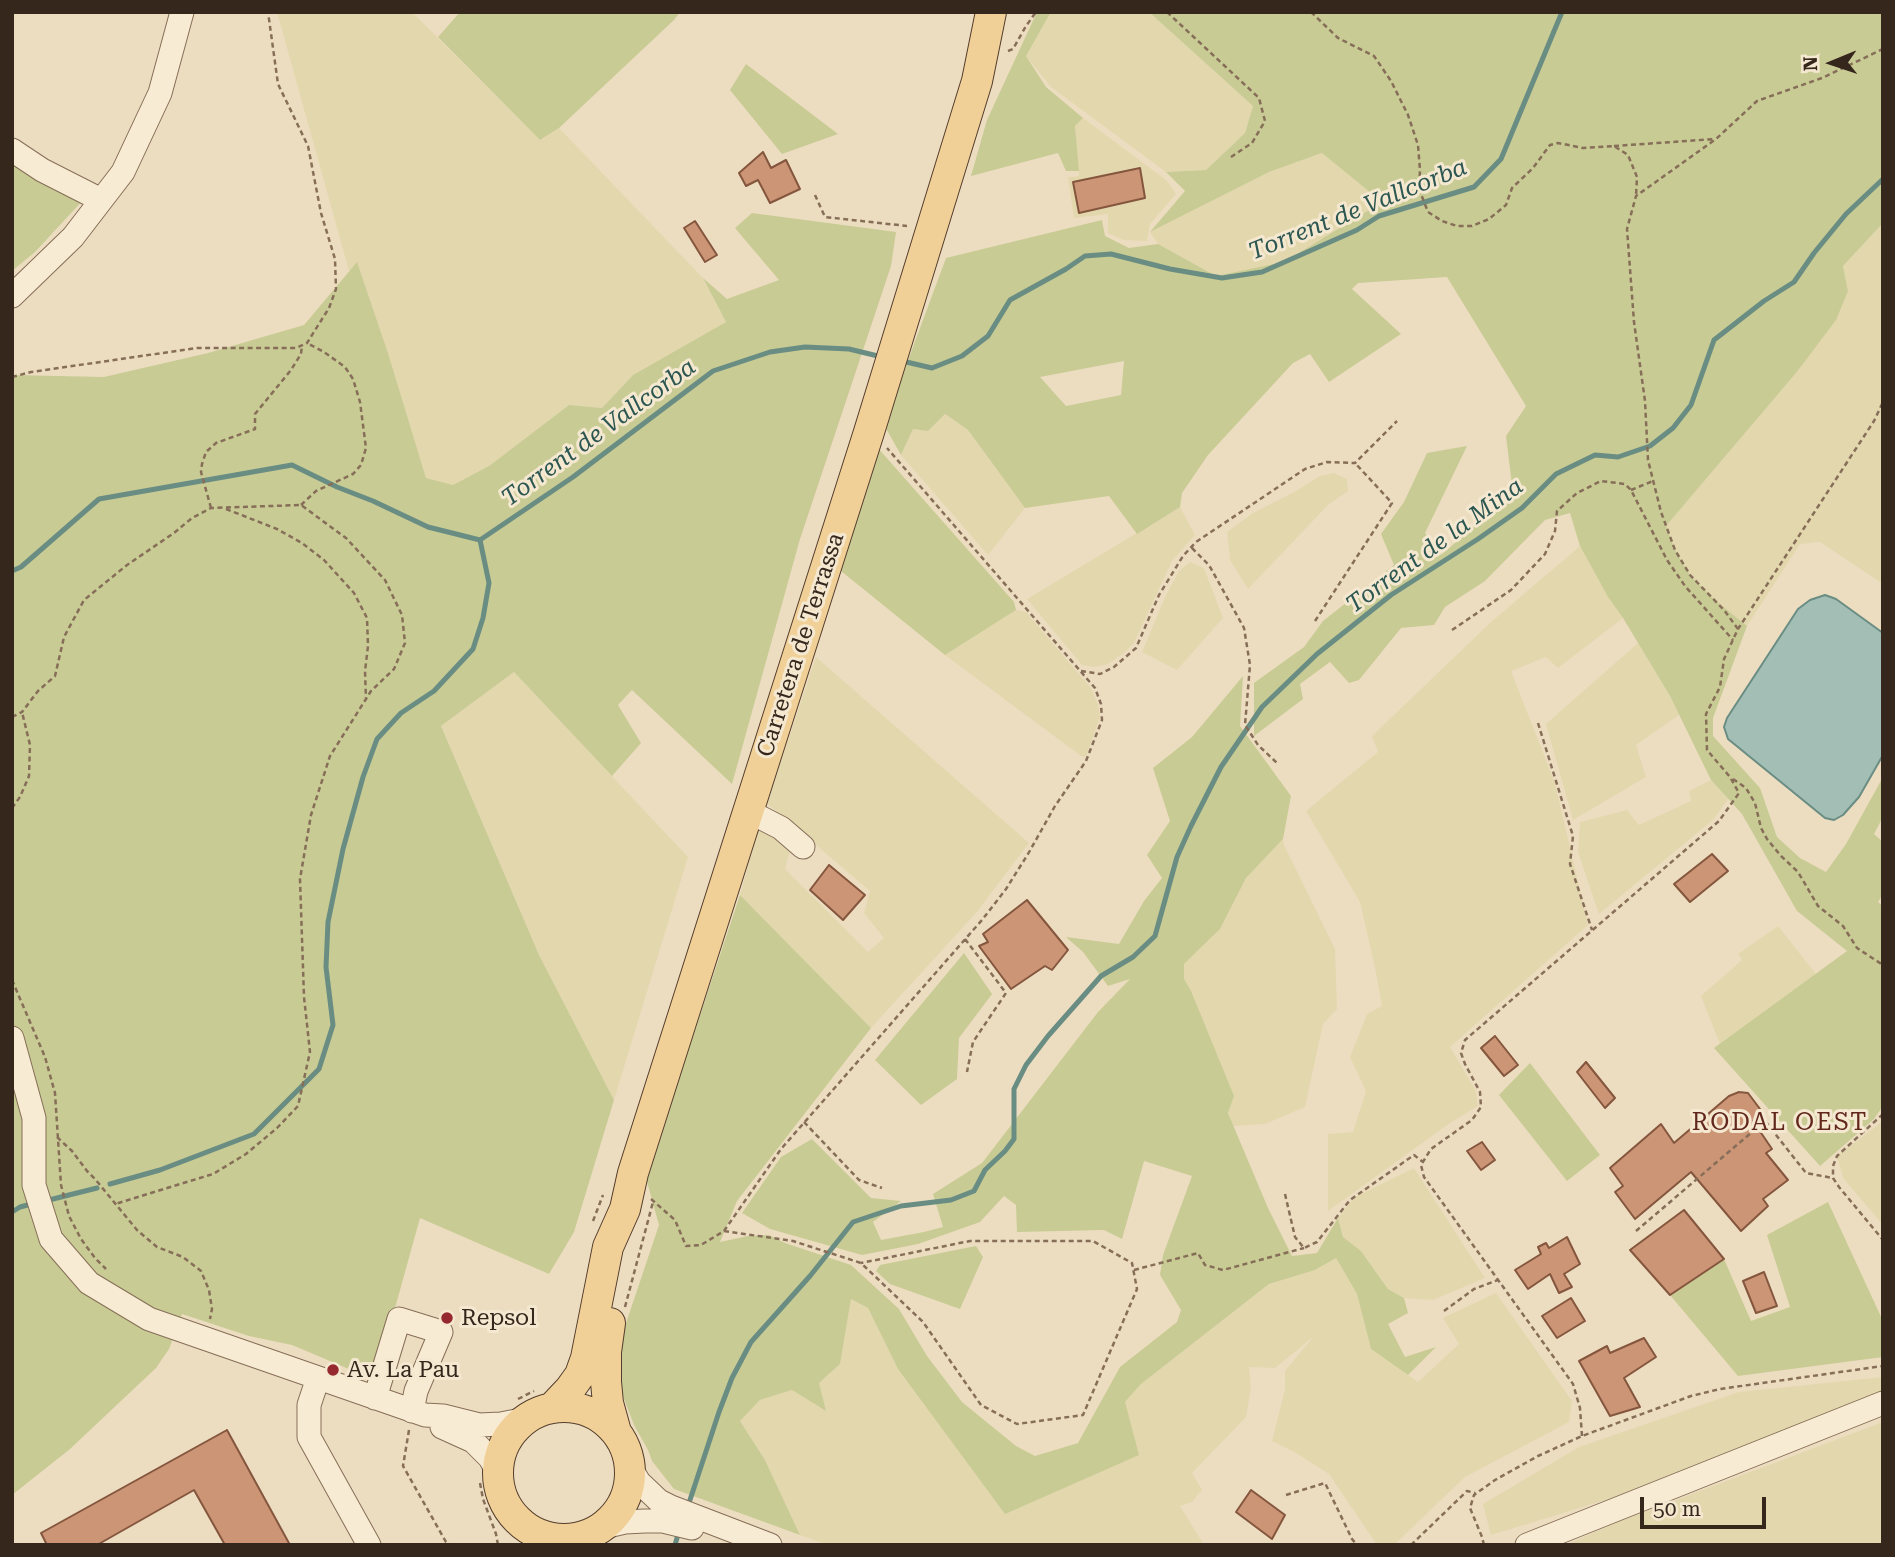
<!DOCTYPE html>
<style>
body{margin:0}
#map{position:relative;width:1895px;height:1557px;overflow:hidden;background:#edddc0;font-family:"Roboto Serif",serif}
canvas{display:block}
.frame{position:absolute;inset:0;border:14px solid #36271d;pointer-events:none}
.north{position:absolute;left:1797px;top:28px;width:70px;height:70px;-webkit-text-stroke:5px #f5e8d0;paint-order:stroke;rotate:268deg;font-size:19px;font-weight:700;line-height:28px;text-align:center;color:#36271d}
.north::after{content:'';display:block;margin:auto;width:24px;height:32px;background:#36271d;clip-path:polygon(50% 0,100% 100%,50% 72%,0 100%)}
.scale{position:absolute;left:1640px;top:1497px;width:126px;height:32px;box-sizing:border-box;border:4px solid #36271d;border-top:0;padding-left:9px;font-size:21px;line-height:24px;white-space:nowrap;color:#36271d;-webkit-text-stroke:5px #f5e8d0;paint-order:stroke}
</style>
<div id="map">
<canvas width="1895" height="1557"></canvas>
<div class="frame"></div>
<div class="north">N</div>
<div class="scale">50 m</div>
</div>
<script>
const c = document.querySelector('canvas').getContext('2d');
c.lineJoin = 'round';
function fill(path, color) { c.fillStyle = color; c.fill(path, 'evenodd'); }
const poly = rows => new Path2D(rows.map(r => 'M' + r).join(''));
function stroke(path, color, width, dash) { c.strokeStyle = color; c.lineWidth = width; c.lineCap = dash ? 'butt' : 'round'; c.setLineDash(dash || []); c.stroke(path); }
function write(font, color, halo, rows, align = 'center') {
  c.font = font + ' "Roboto Serif",serif'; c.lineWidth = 6; c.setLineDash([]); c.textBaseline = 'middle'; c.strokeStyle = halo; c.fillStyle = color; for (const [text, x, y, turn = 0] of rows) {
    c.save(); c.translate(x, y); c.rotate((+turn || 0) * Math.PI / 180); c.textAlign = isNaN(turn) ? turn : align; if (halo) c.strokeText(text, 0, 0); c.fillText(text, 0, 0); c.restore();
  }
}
fill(poly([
 [277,12,412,12,540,140,559,128,703,278,726,322,633,375,602,408,569,405,489,466,453,485,426,478,388,353,357,263,349,271],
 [1051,12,1149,12,1253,106,1245,133,1206,170,1166,172,1051,87,1026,56],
 [1083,118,1166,180,1176,194,1150,224,1147,241,1123,240,1108,233,1108,214,1074,218,1068,177,1079,176,1075,126],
 [1323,153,1382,202,1284,262,1222,278,1216,276,1158,244,1150,232,1269,172],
 [1883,223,1883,584,1820,542,1800,544,1747,626,1715,600,1690,575,1675,550,1666,526,1796,373,1848,291,1843,266],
 [944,414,968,430,1025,508,988,555,901,455,913,429,928,431],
 [1334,473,1347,479,1348,491,1328,505,1248,589,1230,560,1227,532,1253,513,1296,491,1320,476],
 [1180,507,1195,535,1172,561,1134,643,1124,653,1108,664,1095,667,1082,665,1027,599],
 [1580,546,1608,597,1623,618,1558,668,1546,657,1511,671,1555,783,1588,925,1450,1047,1476,1091,1478,1106,1450,1123,1328,1211,1328,1134,1353,1132,1366,1091,1350,1057,1367,1014,1382,1006,1375,968,1360,902,1306,811,1378,752,1372,736,1491,622],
 [1190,562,1204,568,1223,618,1177,670,1142,652,1166,595,1179,571],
 [1016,610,1026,612,1091,688,1098,705,1100,717,1086,757,1081,756,945,655],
 [1638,643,1670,696,1679,715,1636,745,1646,777,1573,820,1546,724],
 [816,657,1029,843,976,913,871,1028,740,895,759,824,791,847,785,869,868,952,884,938,864,913,870,891,764,801,790,734],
 [514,672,688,857,614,1100,539,955,441,726],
 [1711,780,1728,799,1714,819,1599,914,1578,852,1580,822,1627,810,1639,825,1691,801,1689,791],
 [1283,839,1284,845,1335,949,1337,1009,1323,1024,1305,1107,1265,1124,1233,1126,1184,979,1184,964,1220,929,1246,878],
 [1778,926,1816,974,1720,1044,1701,996,1742,960,1738,954],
 [1883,1121,1883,1225,1843,1178,1837,1156],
 [1414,1168,1485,1278,1433,1300,1404,1298,1388,1289,1361,1251,1343,1237,1338,1218,1355,1197],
 [1336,1258,1357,1294,1371,1349,1418,1382,1459,1344,1443,1318,1496,1293,1572,1401,1569,1422,1465,1477,1394,1545,1377,1545,1329,1474,1296,1453,1272,1441,1285,1389,1285,1371,1313,1337,1275,1368,1249,1367,1251,1387,1246,1417,1192,1473,1202,1490,1192,1502,1180,1506,1204,1545,828,1545,800,1535,765,1460,740,1421,760,1400,792,1390,825,1410,819,1383,840,1364,851,1298,868,1308,898,1369,1006,1513,1125,1402,1141,1384,1269,1284,1315,1270],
 [1883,1377,1883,1391,1609,1499,1491,1535,1483,1504,1579,1447,1739,1392],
 [1883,1422,1883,1545,1566,1545,1615,1523]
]), '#e3d7ae');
fill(poly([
 [460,12,680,12,674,20,559,128,540,140,438,37],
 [1037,12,1051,12,1026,56,1046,87,1083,118,1075,126,1079,171,1066,171,1058,153,971,176,987,120],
 [1149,12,1883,12,1883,223,1843,266,1848,291,1836,320,1796,373,1666,526,1675,550,1690,575,1715,600,1747,626,1713,718,1713,736,1760,788,1777,837,1800,858,1826,872,1846,844,1883,777,1883,817,1874,834,1883,842,1883,894,1878,902,1883,906,1883,1106,1874,1119,1820,1166,1714,1048,1847,951,1797,911,1742,814,1711,780,1670,696,1623,618,1608,597,1580,546,1570,513,1545,520,1485,581,1445,607,1434,625,1401,628,1359,680,1349,683,1330,662,1300,684,1303,699,1254,736,1254,683,1304,647,1323,621,1394,565,1381,534,1404,502,1427,453,1467,446,1425,533,1441,555,1513,493,1506,436,1526,406,1447,277,1358,283,1352,289,1401,334,1329,382,1310,354,1293,363,1208,455,1182,493,1180,507,1137,534,1109,496,1025,508,968,430,945,414,928,431,913,429,901,455,884,425,946,258,1102,220,1105,236,1129,248,1158,244,1216,276,1284,262,1382,202,1322,153,1269,172,1150,232,1185,191,1166,172,1206,170,1245,133,1253,106],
 [1124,361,1121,395,1066,406,1040,377],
 [746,64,838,134,782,154,730,90],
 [12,157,85,198,35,252,12,271],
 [752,213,896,232,891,266,800,539,732,784,632,690,618,705,641,743,612,776,514,672,441,726,539,955,614,1100,574,1232,549,1274,420,1218,375,1380,292,1345,249,1336,182,1314,169,1349,156,1368,70,1449,12,1495,12,375,104,377,208,353,304,325,357,262,388,353,426,478,453,485,489,466,569,405,602,408,633,375,726,322,703,278,727,299,779,280,735,228],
 [877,447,1014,602,1016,610,945,655,836,567],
 [1243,676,1240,726,1291,796,1283,839,1246,878,1220,929,1184,964,1184,979,1191,991,1234,1096,1228,1113,1268,1208,1292,1256,1317,1253,1338,1218,1343,1237,1361,1251,1388,1289,1404,1298,1408,1313,1388,1324,1405,1357,1436,1347,1408,1375,1371,1349,1357,1294,1336,1258,1315,1270,1269,1284,1141,1384,1125,1402,1139,1455,1005,1514,898,1369,868,1308,851,1299,840,1364,819,1383,826,1411,792,1390,760,1400,740,1421,765,1460,800,1535,674,1489,652,1461,648,1450,634,1425,618,1383,620,1341,659,1225,646,1178,740,895,871,1028,737,1201,720,1242,748,1236,769,1235,785,1243,851,1265,899,1309,927,1356,962,1402,1016,1446,1035,1456,1078,1443,1120,1367,1177,1322,1181,1310,1160,1275,1163,1255,1192,1176,1144,1161,1122,1239,1104,1230,1017,1232,1016,1205,1004,1196,980,1222,918,1244,862,1255,770,1229,742,1213,781,1157,812,1139,871,1198,901,1201,873,1222,881,1240,924,1232,943,1227,933,1194,982,1163,1098,1012,1130,979,1108,986,1083,952,1066,937,1119,944,1144,901,1162,878,1147,855,1170,821,1153,768,1192,737],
 [964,953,992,994,959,1038,957,1079,921,1105,875,1060],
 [1530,1063,1600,1155,1567,1181,1499,1095],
 [1828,1202,1883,1321,1883,1357,1738,1376,1670,1295,1724,1259,1751,1321,1790,1307,1767,1235],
 [976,1246,983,1257,960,1309,890,1284,876,1271,880,1265]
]), '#c8cb94');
const water = poly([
 [1825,595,1836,599,1883,633,1883,755,1859,797,1843,815,1834,820,1825,818,1728,739,1724,727,1727,718,1798,609,1810,600,1825,595]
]);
fill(water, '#a3bfb5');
stroke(water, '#6a8d83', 2);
stroke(poly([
 [902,361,932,368,962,356,988,336,1010,300,1066,269,1085,256,1111,254,1170,269,1222,278,1262,272,1357,230,1379,216,1474,187,1501,159,1562,12],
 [12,571,21,567,99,499,292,465,337,487,373,501,428,527,480,540],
 [110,1184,160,1170,254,1134,319,1069,333,1025,326,967,328,922,343,849,363,777,377,739,401,713,434,691,473,649,483,618,489,583,480,540,573,477,713,371,770,352,805,347,849,349,882,357],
 [45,1201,97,1188],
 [12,1212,20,1207,35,1203],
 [687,1509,719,1412,732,1378,751,1342,810,1276,853,1222,901,1206,951,1200,974,1191,985,1170,1005,1151,1014,1139,1014,1089,1026,1065,1048,1036,1101,976,1133,957,1155,936,1177,857,1191,826,1221,767,1262,707,1317,654,1391,595,1478,539,1522,508,1556,474,1595,455,1618,457,1650,446,1673,428,1691,405,1714,340,1764,301,1794,282,1814,253,1846,214,1883,179],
 [675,1545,679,1531]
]), '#6a8d83', 5);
const building = poly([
 [763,152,771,168,786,160,800,189,770,203,758,180,746,186,739,173,763,152],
 [1140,168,1145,198,1079,213,1073,182,1140,168],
 [695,221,717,255,705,262,684,228,695,221],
 [1712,854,1728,871,1690,902,1674,884,1712,854],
 [829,865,865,895,843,920,810,890,829,865],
 [1027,900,1068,950,1052,970,1045,966,1011,989,979,946,988,942,983,934,1027,900],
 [1495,1036,1518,1065,1504,1076,1481,1048,1495,1036],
 [1586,1062,1615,1098,1605,1108,1577,1072,1586,1062],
 [1739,1092,1748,1093,1763,1113,1753,1121,1772,1149,1766,1153,1788,1180,1763,1199,1768,1206,1741,1231,1691,1172,1635,1219,1615,1192,1623,1186,1610,1168,1661,1124,1674,1143,1729,1096,1739,1092],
 [1482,1142,1495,1160,1481,1170,1467,1151,1482,1142],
 [1684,1210,1724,1259,1670,1295,1630,1250,1684,1210],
 [1567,1237,1580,1264,1564,1274,1572,1287,1559,1293,1550,1274,1528,1289,1515,1270,1541,1254,1538,1247,1546,1243,1549,1248,1567,1237],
 [1764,1272,1777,1306,1756,1313,1743,1281,1764,1272],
 [1571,1298,1585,1321,1557,1338,1542,1316,1571,1298],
 [1644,1338,1656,1357,1624,1378,1640,1407,1610,1416,1579,1361,1607,1346,1610,1353,1644,1338],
 [227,1430,290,1545,225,1545,194,1490,97,1545,47,1545,41,1533,227,1430],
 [1251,1490,1285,1515,1272,1539,1236,1512,1251,1490]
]);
fill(building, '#cb9576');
stroke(building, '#85563e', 2);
const minor = poly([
 [12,150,42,170,101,200],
 [12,296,73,237,123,172,160,93,182,12],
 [748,811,781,828,803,847],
 [12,1038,34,1118,34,1185,51,1239,89,1283,149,1319,425,1415,443,1416,479,1425,501,1424,526,1419],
 [318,1378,309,1405,309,1437,369,1545],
 [375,1398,399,1319,441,1332,416,1391,412,1411],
 [442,1427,473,1441,490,1458,499,1474],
 [629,1465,639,1482,659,1501,671,1507,770,1545],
 [599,1528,625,1522,645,1521,663,1521,692,1528],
 [1527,1545,1883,1403]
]);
const major = poly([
 [610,1323,606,1352,606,1382,608,1403,616,1432],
 '498 1473a66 66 0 1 1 132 0a66 66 0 1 1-132 0Z',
 [552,1408,570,1389,580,1375,586,1358,608,1247,625,1209,633,1173,869,432,977,81,991,12]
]);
stroke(minor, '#866e58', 25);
stroke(major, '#543d2d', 32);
stroke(poly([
 [1167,12,1259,98,1265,121,1252,143,1231,157],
 [1311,12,1338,38,1374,56,1391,81,1408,115,1418,145,1420,170,1419,189,1428,212,1442,221,1457,226,1472,226,1489,219,1506,205,1512,188,1533,168,1550,145,1558,143,1583,148,1614,146,1628,155,1637,177,1636,196],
 [1008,51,1013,49,1026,26,1036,12],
 [1614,146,1715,139],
 [815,195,825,217,907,226],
 [12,377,31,372,197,348,296,348,307,343,329,308,336,289,335,259,321,213,308,146,278,84,268,12],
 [1631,490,1653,481],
 [301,505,316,491,353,474,361,465,366,448,360,402,353,379,345,367,324,352,307,343],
 [211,508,201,472,202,464,206,452,216,443,255,429,255,414,291,370,301,354,302,345],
 [226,509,277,529,302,543,324,560,354,593,367,618,368,646,365,671,366,700],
 [1192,548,1209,565,1244,628,1250,665,1245,725,1258,745,1278,764],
 [1315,621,1392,503,1355,463],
 [1738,629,1724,610,1690,575,1675,550,1661,512,1648,460,1645,401,1634,322,1627,229,1636,196,1716,139,1757,101,1822,78,1883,49],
 [1452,630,1511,590,1545,554,1555,531,1557,511,1577,493,1601,481,1625,484,1631,490,1667,560,1685,586,1733,640],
 [1081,671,1100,674,1114,667,1136,648,1159,595,1183,556,1196,542,1305,469,1327,462,1355,463,1397,421],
 [12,717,22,712,38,691,55,676,64,637,84,600,127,565,174,533,192,518,211,508,301,505,346,538,385,580,402,615,405,643,394,669,371,691,330,756,311,815,300,879,304,997,310,1052,298,1106,277,1128,246,1154,213,1174,115,1204],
 [1538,723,1573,836,1570,864,1592,930],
 [1733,779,1746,788,1755,803,1761,828,1767,839,1781,856,1798,872,1818,906,1843,926,1857,948,1883,965],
 [12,808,20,797,29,776,30,745,22,712],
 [965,939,1006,993,973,1042,967,1072],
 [12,980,45,1057,55,1093,61,1185,69,1216,81,1239,95,1258,106,1269],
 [1883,1114,1837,1156,1833,1166,1833,1178,1839,1187,1883,1240],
 [804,1122,859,1180,882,1188],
 [57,1137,72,1151,87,1171,95,1179,137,1230,157,1247,183,1257,201,1271,209,1290,212,1309,210,1319],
 [1285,1194,1295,1237,1304,1248,1317,1242,1350,1200,1414,1155,1423,1162],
 [651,1199,675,1220,686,1246,701,1245,724,1231,781,1149,982,920,1006,889,1028,854,1055,806,1086,761,1102,720,1101,704,1095,688,887,448],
 [593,1221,603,1195],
 [724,1231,793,1241,861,1263,923,1322,981,1405,1017,1424,1083,1415,1137,1289,1132,1263,1093,1241,970,1241,861,1263],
 [1636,1231,1765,1121,1806,1173,1833,1178],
 [1134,1270,1198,1253,1205,1265,1223,1270,1304,1248],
 [625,1307,653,1202],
 [1444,1311,1474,1289,1498,1280],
 [518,1399,534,1391],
 [409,1430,403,1466,446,1542,451,1545],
 [1582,1436,1580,1408,1573,1384,1424,1177,1421,1165,1431,1149,1472,1120,1481,1107,1480,1092,1465,1064,1461,1053,1465,1040,1719,821,1739,793,1730,777,1707,750,1706,714,1720,687,1724,659,1738,629,1874,421,1883,402],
 [480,1483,483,1499,496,1534,498,1545],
 [1286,1495,1325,1483,1352,1539,1357,1545],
 [1411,1545,1467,1491,1475,1493],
 [1484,1545,1482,1537,1470,1508,1474,1495,1495,1480,1538,1456,1582,1436,1691,1396,1720,1389,1883,1366]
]), '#866e58', 2.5, [5, 3.5]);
stroke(minor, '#f8ebd3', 23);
stroke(major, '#f1d097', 30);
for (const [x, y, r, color] of [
 [447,1318,7,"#95292f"],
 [333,1370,7,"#95292f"]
]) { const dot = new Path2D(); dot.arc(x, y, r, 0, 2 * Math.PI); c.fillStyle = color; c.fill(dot); stroke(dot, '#f5e8d0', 2.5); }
write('23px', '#36271d', '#f5e8d0', [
 ["Carretera de Terrassa",801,645,-72]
]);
write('23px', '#36271d', '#f5e8d0', [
 ["Repsol",461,1318],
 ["Av. La Pau",347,1370]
], 'left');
write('italic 24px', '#2c5651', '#f5e8d0', [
 ["Torrent de Vallcorba",1358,210,-22],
 ["Torrent de Vallcorba",599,433,-36],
 ["Torrent de la Mina",1435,546,-36]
]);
c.letterSpacing = '2px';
write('24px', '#62271c', '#f5e8d0', [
 ["RODAL OEST",1780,1123]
]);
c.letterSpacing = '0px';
</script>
